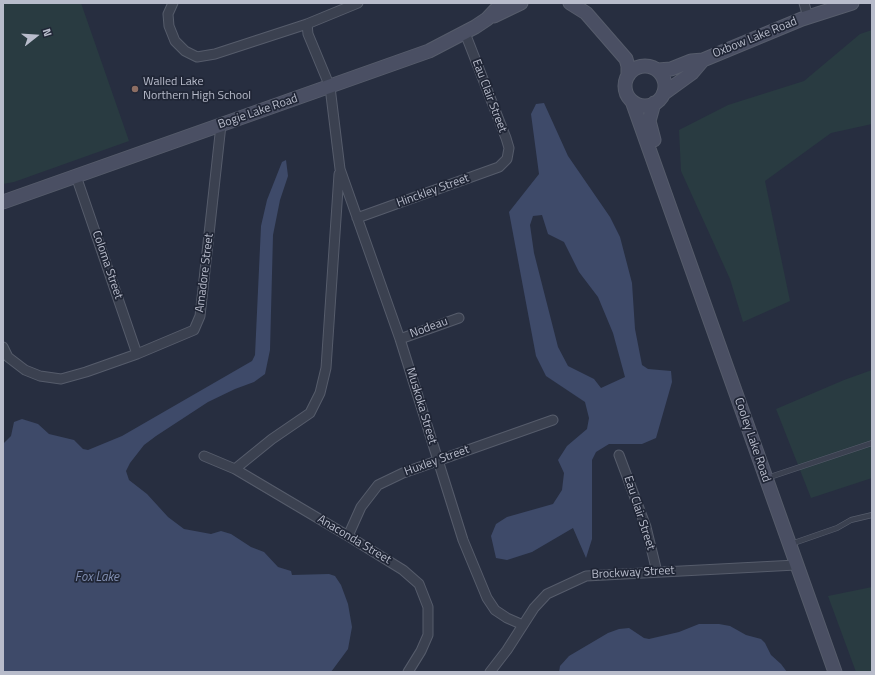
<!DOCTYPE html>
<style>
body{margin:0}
#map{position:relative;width:875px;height:675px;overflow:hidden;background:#272e40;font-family:"Titillium Web",sans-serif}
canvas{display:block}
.frame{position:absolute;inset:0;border:4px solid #b8bccb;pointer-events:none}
.north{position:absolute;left:16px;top:16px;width:40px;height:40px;-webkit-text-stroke:3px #202636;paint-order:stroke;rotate:73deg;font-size:11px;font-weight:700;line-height:16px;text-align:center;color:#b8bccb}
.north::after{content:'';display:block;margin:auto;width:14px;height:18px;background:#b8bccb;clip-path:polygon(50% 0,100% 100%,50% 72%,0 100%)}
</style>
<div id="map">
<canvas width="875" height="675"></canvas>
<div class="frame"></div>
<div class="north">N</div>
</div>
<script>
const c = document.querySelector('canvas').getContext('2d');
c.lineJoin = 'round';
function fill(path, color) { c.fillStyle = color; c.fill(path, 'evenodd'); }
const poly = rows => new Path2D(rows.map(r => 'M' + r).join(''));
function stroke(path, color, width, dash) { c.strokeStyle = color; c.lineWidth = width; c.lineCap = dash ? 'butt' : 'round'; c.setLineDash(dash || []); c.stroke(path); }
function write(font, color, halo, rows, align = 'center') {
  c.font = font + ' "Titillium Web",sans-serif'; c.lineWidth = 3.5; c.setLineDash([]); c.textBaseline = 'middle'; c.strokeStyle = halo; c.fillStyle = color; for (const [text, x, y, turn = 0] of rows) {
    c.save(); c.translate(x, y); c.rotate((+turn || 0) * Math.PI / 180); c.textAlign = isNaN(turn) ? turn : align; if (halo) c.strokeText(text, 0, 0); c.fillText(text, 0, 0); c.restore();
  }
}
fill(poly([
 [3,3,81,3,129,141,14,182,3,184],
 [872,30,872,124,831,133,765,181,790,301,743,322,730,279,681,171,679,130,728,105,804,81,860,34],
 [872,370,872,478,811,498,776,409,844,380],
 [872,587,872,672,856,672,828,596]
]), '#293b41');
fill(poly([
 [544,103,568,156,610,217,620,237,632,283,635,329,642,365,648,369,671,371,672,382,656,438,642,444,609,444,596,452,592,460,592,539,586,558,573,528,532,552,507,560,496,558,491,536,496,524,507,517,553,504,562,490,564,473,558,460,567,446,587,429,589,418,585,402,546,376,536,356,509,212,539,174,531,114,536,104],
 [542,215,548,234,564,242,579,272,598,297,613,333,625,377,601,388,594,379,568,366,558,347,534,253,530,225,533,216],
 [286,160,288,176,280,200,273,235,270,350,265,374,254,382,235,389,208,402,156,436,144,445,130,463,126,471,129,480,147,494,168,517,184,529,211,534,221,531,231,534,251,547,264,552,278,567,291,571,292,575,329,574,335,576,341,585,348,604,352,627,348,649,331,672,3,672,3,444,11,436,14,422,22,419,38,424,49,434,74,440,83,449,88,450,122,436,252,361,255,355,261,226,267,200,282,162],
 [699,624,719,624,730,626,746,635,761,639,765,643,771,655,781,664,787,672,559,672,560,666,569,656,608,633,619,629,629,628,644,638,649,639,679,632]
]), '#3e4a69');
const lane = poly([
 [767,478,872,443],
 [791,544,837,528,851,520,872,515]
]);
const street = poly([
 [173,3,168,14,169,26,175,41,185,51,197,57,215,54,307,24,358,3],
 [804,3,808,17],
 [307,24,308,34,330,87,340,169,400,339,463,540,487,598,495,610,507,618,523,625],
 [76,176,137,354],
 [357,218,499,167,507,159,509,148,506,138,465,33],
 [400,339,459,318],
 [3,347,8,357,25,370,40,376,61,379,86,372,137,354,194,330,200,316,221,125],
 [619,455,646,527,657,572],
 [204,456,235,469,348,536,403,570,419,584,428,607,428,635,421,651,408,672],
 [235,469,272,439,310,413,320,393,326,368,339,174],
 [348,536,361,507,378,485,403,473,553,420],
 [490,672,507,650,534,608,547,594,586,576,796,565]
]);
const secondary = poly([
 [570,3,586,13,626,59,628,66,628,76],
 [494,16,521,3],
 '625 86a20 20 0 1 1 40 0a20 20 0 1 1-40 0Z',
 [658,70,671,69,691,61,703,60,802,19,852,3],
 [663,94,692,73,703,60],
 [632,101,835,672],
 [654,140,649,121,654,103],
 [3,202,429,51,475,27,487,19,502,3]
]);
stroke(lane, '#565c6b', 6);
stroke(street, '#565c6b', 11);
stroke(secondary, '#565c6b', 15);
stroke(lane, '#3b4150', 4.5);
stroke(street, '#3b4150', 9);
stroke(secondary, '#4a4f63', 13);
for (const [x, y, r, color] of [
 [135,89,4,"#8d6e63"]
]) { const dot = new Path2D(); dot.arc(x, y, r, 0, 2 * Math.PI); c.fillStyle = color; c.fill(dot); stroke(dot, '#202636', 1.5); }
write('12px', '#b8bccb', '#202636', [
 ["Oxbow Lake Road",755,38,-22],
 ["Eau Clair Street",489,96,69],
 ["Bogie Lake Road",258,112,-19],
 ["Hinckley Street",433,191,-20],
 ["Coloma Street",107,265,71],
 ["Amadore Street",205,273,-83],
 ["Nodeau",429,328,-20],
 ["Muskoka Street",421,406,73],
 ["Cooley Lake Road",752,440,71],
 ["Huxley Street",437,461,-20],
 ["Eau Clair Street",639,513,72],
 ["Anaconda Street",354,540,31],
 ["Brockway Street",633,573,-3]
]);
write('12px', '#b8bccb', '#202636', [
 ["Walled Lake",143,82],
 ["Northern High School",143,96]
], 'left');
write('italic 13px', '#818eb1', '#202636', [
 ["Fox Lake",97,578]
]);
</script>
